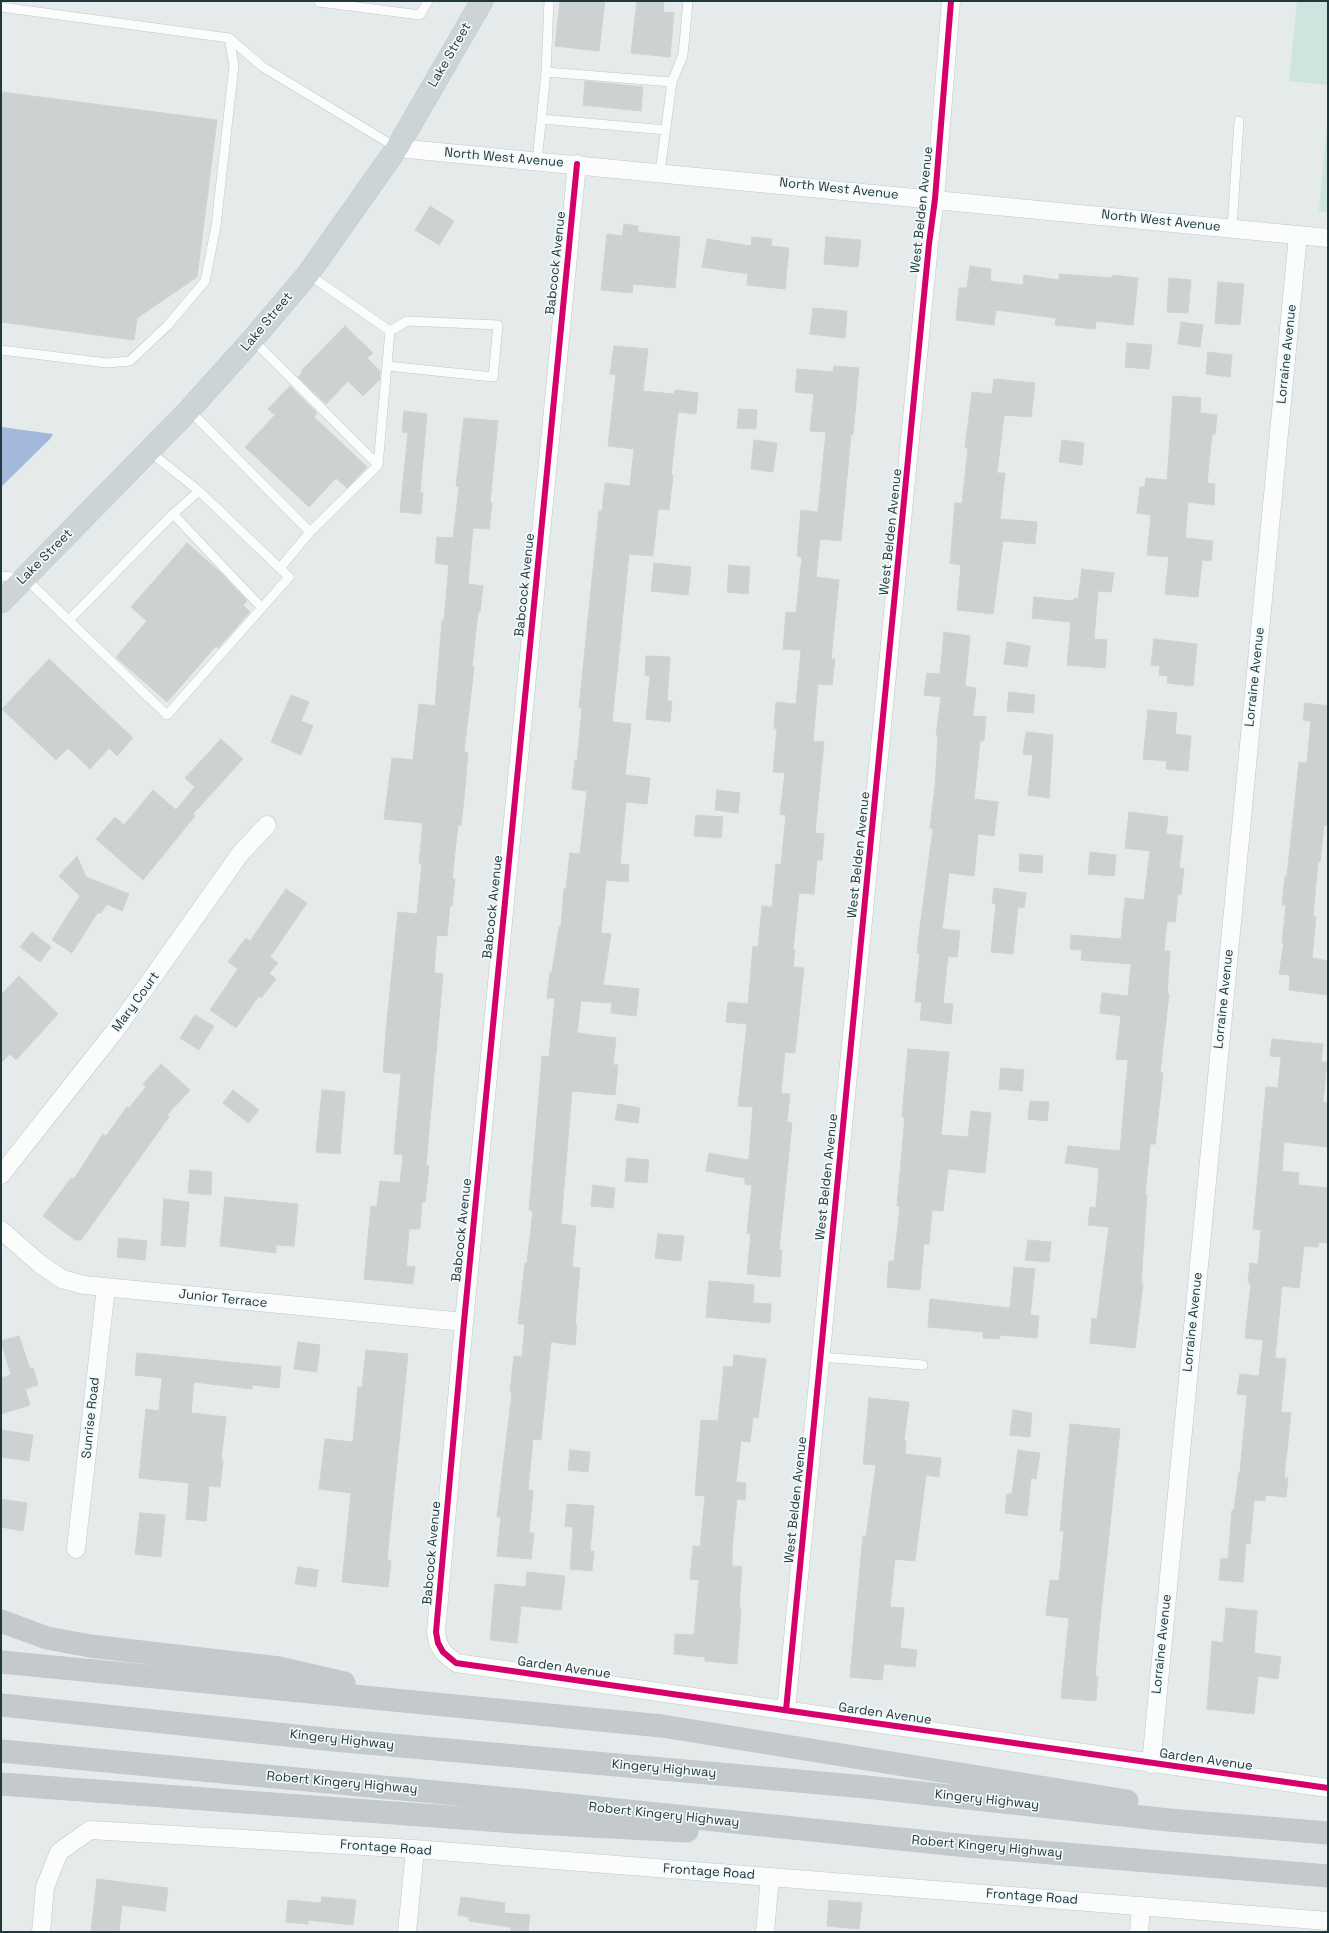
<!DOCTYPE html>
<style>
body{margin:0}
#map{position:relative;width:1329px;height:1933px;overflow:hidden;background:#e5eaea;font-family:"Space Grotesk",sans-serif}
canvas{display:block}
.frame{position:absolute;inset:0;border:2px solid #21383f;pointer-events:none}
</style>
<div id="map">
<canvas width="1329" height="1933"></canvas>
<div class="frame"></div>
</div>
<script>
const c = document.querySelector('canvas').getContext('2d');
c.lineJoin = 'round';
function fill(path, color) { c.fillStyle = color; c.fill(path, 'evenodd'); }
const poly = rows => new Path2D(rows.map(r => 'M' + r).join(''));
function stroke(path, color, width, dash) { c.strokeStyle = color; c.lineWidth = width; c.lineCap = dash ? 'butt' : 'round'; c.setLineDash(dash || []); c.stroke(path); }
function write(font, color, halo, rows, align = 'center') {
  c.font = font + ' "Space Grotesk",sans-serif'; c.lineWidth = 3.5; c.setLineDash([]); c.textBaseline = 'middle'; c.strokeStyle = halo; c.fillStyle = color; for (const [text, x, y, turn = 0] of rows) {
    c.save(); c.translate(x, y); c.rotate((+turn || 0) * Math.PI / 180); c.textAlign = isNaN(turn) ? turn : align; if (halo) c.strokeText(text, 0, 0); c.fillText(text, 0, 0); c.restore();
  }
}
fill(poly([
 [1297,1,1328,1,1328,85,1289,81],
 [1328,114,1328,212,1319,211]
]), '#cde4df');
fill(poly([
 [1,427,53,434,50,439,1,487]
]), '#a4b8db');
const building = poly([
 [560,1,605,1,599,51,555,46,560,1],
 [637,1,664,1,663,12,674,13,670,57,631,53,637,1],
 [585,81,643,87,641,111,583,105,585,81],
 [1,92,217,120,197,277,137,318,134,340,1,322,1,92],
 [430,206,454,221,439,245,415,230,430,206],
 [624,224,638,226,638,232,680,237,675,288,633,284,632,293,601,290,607,234,622,236,624,224],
 [752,237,772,239,771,246,789,248,785,289,747,285,748,274,702,267,707,239,751,246,752,237],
 [826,237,861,240,858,267,824,264,826,237],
 [970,266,991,269,990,281,1023,285,1024,275,1059,280,1059,274,1112,278,1112,275,1138,278,1133,325,1096,321,1095,329,1055,325,1056,318,996,310,994,325,956,320,959,288,967,288,970,266],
 [1169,278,1191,280,1188,313,1167,312,1169,278],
 [1218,282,1244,284,1240,325,1215,323,1218,282],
 [813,308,847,311,845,338,810,334,813,308],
 [1181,322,1203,325,1200,347,1178,344,1181,322],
 [345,326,373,353,367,358,380,371,380,379,363,396,348,381,326,404,298,377,303,372,301,371,345,326],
 [1127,343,1152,345,1149,369,1125,367,1127,343],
 [614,346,648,349,643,391,674,394,675,390,698,393,696,414,678,412,671,475,673,475,669,510,658,509,653,556,629,554,612,722,631,724,625,775,650,778,647,804,626,802,620,864,629,865,628,882,606,880,601,933,611,934,603,985,639,989,636,1016,611,1013,612,1003,581,1001,577,1033,616,1038,613,1065,618,1065,615,1095,572,1091,561,1224,576,1226,572,1267,580,1268,575,1325,577,1325,575,1345,551,1342,541,1440,533,1439,528,1490,533,1491,529,1533,534,1533,531,1559,497,1556,501,1517,497,1517,512,1392,510,1392,514,1356,522,1357,525,1324,518,1324,525,1263,527,1263,533,1211,529,1210,540,1083,542,1056,549,1057,555,998,547,998,550,972,552,972,559,927,561,927,564,889,566,889,570,853,580,854,587,791,572,789,575,760,577,761,582,708,579,708,599,511,602,511,605,483,630,486,634,449,608,446,616,375,610,374,614,346],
 [1208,352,1232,355,1230,377,1206,374,1208,352],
 [834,366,859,368,853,435,851,434,841,541,820,539,816,577,839,580,831,659,835,659,832,685,818,684,813,741,824,742,815,833,824,834,822,860,817,860,814,894,799,893,793,950,795,950,793,967,804,968,795,1053,785,1052,781,1093,790,1094,787,1122,792,1123,779,1250,782,1250,780,1277,747,1274,751,1234,747,1233,752,1185,745,1184,745,1178,706,1171,709,1153,747,1160,749,1158,753,1107,738,1106,747,1024,726,1022,728,1002,748,1004,753,946,758,947,762,906,772,907,776,864,781,865,786,815,780,814,785,773,773,772,777,729,774,728,776,702,796,704,801,650,783,649,786,612,796,613,802,557,797,556,801,510,818,512,826,432,810,431,814,394,795,392,797,369,833,372,834,366],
 [994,379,1035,383,1031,417,1004,415,997,473,1005,473,1000,519,1037,522,1035,544,1003,541,993,614,957,610,961,565,950,563,955,503,962,503,968,448,965,448,972,392,992,394,994,379],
 [290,386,317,413,314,417,367,467,347,488,336,478,309,507,245,447,275,415,268,409,290,386],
 [1173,396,1201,398,1200,413,1217,415,1215,434,1212,434,1207,483,1215,484,1214,505,1188,502,1185,538,1213,541,1211,561,1202,560,1198,597,1165,594,1169,557,1147,555,1151,515,1137,513,1140,487,1145,487,1146,478,1167,480,1173,396],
 [739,409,757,410,756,429,737,428,739,409],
 [404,411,427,414,420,493,423,493,421,514,400,512,408,433,402,432,404,411],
 [464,418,498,421,490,503,492,503,489,529,473,528,468,584,483,586,480,612,478,612,472,667,474,667,464,752,468,753,464,799,461,825,458,825,452,879,455,879,452,906,450,905,447,936,437,935,434,973,443,974,426,1165,429,1166,425,1202,422,1202,420,1229,409,1229,406,1266,415,1267,413,1284,364,1279,371,1206,377,1207,380,1181,400,1183,403,1155,394,1154,401,1074,383,1072,386,1031,398,912,417,914,422,863,419,863,423,823,384,819,392,758,413,760,419,704,435,706,442,621,444,621,449,565,435,563,437,537,453,538,459,487,456,486,464,418],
 [754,440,777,443,773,472,751,469,754,440],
 [1062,440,1084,443,1082,465,1059,462,1062,440],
 [187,543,221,573,247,601,243,605,250,612,218,648,216,646,167,702,116,657,147,621,131,607,187,543],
 [654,563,691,567,688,595,651,591,654,563],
 [729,565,750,567,748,594,727,592,729,565],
 [1082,569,1114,573,1111,592,1098,591,1094,639,1107,640,1105,668,1067,665,1071,622,1032,618,1034,597,1073,601,1074,598,1078,599,1082,569],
 [944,632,970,636,965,686,976,688,973,716,986,717,984,741,980,741,974,799,998,802,994,836,978,834,974,876,949,873,942,929,960,931,957,957,948,956,943,1003,953,1004,951,1024,920,1020,922,1002,915,1002,920,953,917,953,920,927,933,829,930,828,935,787,938,736,936,736,941,697,924,695,927,673,940,674,944,632],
 [1154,639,1197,644,1193,686,1167,683,1168,676,1159,675,1160,666,1151,665,1154,639],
 [1007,642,1030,646,1027,667,1004,664,1007,642],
 [646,656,670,657,667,701,672,701,670,722,646,719,650,676,645,675,646,656],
 [49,659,133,738,117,756,109,748,90,769,68,748,56,760,2,709,49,659],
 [1009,692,1035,695,1033,713,1007,711,1009,692],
 [291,695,309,702,301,721,313,726,301,755,271,742,291,695],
 [1305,703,1328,706,1328,826,1324,825,1320,862,1318,862,1313,917,1316,917,1312,958,1328,961,1328,995,1289,990,1290,975,1279,974,1284,943,1282,943,1286,905,1282,905,1285,876,1287,876,1299,762,1307,763,1311,721,1303,720,1305,703],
 [1148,710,1177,713,1175,734,1191,736,1188,771,1166,769,1167,761,1143,759,1148,710],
 [1026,732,1053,735,1049,798,1028,795,1033,755,1023,754,1026,732],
 [221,739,243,759,193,814,195,816,143,880,96,839,115,817,124,825,153,790,176,810,195,787,185,778,221,739],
 [717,790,740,793,738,813,715,810,717,790],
 [1129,812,1168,817,1166,834,1183,836,1179,868,1184,869,1181,895,1178,894,1175,922,1167,921,1164,951,1170,951,1167,994,1169,994,1160,1073,1163,1073,1155,1144,1150,1144,1145,1195,1147,1195,1141,1284,1143,1284,1135,1348,1090,1343,1092,1318,1097,1319,1109,1227,1088,1225,1090,1207,1096,1208,1099,1168,1065,1163,1068,1146,1120,1151,1128,1060,1116,1059,1121,1016,1100,1013,1102,993,1128,996,1131,964,1081,960,1082,950,1070,949,1071,935,1121,939,1125,898,1144,900,1150,851,1125,848,1129,812],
 [696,815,723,817,721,838,694,836,696,815],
 [1090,852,1116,855,1114,876,1088,874,1090,852],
 [1020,854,1043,856,1042,873,1019,871,1020,854],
 [77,856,86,877,129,894,122,911,107,904,100,914,98,912,72,953,52,940,80,896,59,876,77,856],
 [994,888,1026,893,1024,908,1018,907,1013,954,991,952,996,904,992,903,994,888],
 [286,889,307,903,270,957,278,963,269,973,276,979,261,998,259,996,236,1028,210,1010,238,969,228,962,246,938,250,941,286,889],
 [32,932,51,947,40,962,20,947,32,932],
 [19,976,58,1014,16,1060,10,1054,1,1063,1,995,19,976],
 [195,1015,214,1026,199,1050,180,1038,195,1015],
 [1272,1039,1323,1044,1321,1062,1327,1062,1323,1102,1328,1103,1328,1147,1284,1142,1282,1171,1299,1173,1298,1185,1328,1188,1328,1243,1319,1242,1318,1247,1304,1246,1299,1288,1282,1286,1275,1358,1286,1359,1281,1412,1291,1413,1284,1478,1288,1478,1286,1497,1265,1495,1265,1501,1254,1500,1250,1544,1246,1543,1243,1582,1219,1580,1221,1558,1228,1559,1232,1510,1234,1510,1239,1472,1240,1473,1247,1395,1237,1394,1240,1374,1259,1376,1263,1340,1245,1338,1251,1283,1248,1283,1250,1263,1258,1264,1261,1230,1253,1229,1266,1087,1278,1088,1281,1057,1270,1056,1272,1039],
 [908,1049,949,1052,941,1135,968,1137,971,1111,991,1113,985,1173,948,1169,943,1211,932,1210,929,1244,924,1244,920,1290,887,1287,889,1261,894,1261,900,1206,897,1206,905,1117,902,1116,908,1049],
 [161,1064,190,1090,167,1115,169,1117,81,1240,75,1240,43,1216,71,1178,74,1179,103,1134,106,1136,127,1107,129,1108,146,1087,143,1084,161,1064],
 [1001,1068,1024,1070,1022,1091,999,1089,1001,1068],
 [233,1090,259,1110,248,1123,223,1103,233,1090],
 [322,1090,345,1092,340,1154,316,1152,322,1090],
 [1030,1101,1049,1102,1047,1121,1028,1119,1030,1101],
 [618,1104,640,1108,638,1123,615,1120,618,1104],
 [627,1158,649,1160,647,1183,625,1181,627,1158],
 [190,1170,212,1172,211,1195,188,1193,190,1170],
 [593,1185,615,1188,613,1208,591,1206,593,1185],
 [225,1197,298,1204,294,1246,276,1245,276,1253,220,1246,225,1197],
 [164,1199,189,1202,185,1247,161,1245,164,1199],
 [658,1234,684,1236,681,1261,655,1258,658,1234],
 [119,1238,147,1241,145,1260,117,1257,119,1238],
 [1028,1240,1051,1242,1049,1262,1025,1260,1028,1240],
 [1014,1267,1035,1269,1030,1315,1039,1316,1037,1338,1000,1335,999,1339,983,1338,983,1332,928,1327,930,1299,1010,1308,1014,1267],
 [709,1281,754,1285,753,1303,771,1304,770,1323,706,1317,709,1281],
 [19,1336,30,1369,33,1368,38,1385,25,1389,30,1405,1,1414,1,1378,11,1375,1,1341,19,1336],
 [298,1342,320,1345,317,1372,294,1369,298,1342],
 [366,1350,408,1354,387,1560,391,1561,388,1587,342,1582,351,1493,319,1489,325,1439,353,1442,358,1387,362,1388,366,1350],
 [137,1353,281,1367,279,1388,252,1385,252,1389,194,1382,191,1413,226,1417,221,1460,223,1460,220,1487,209,1486,206,1521,186,1519,189,1483,139,1478,146,1409,159,1411,162,1378,135,1375,137,1353],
 [734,1355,766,1359,758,1418,753,1417,750,1442,741,1441,736,1482,746,1483,745,1500,737,1499,732,1550,732,1566,742,1567,739,1607,741,1608,737,1664,705,1661,705,1657,674,1654,675,1634,694,1635,699,1580,690,1579,693,1546,700,1547,705,1496,695,1495,701,1420,718,1421,724,1366,733,1367,734,1355],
 [869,1398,909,1402,904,1441,906,1441,905,1454,941,1458,939,1477,926,1475,915,1561,895,1559,890,1607,904,1608,900,1648,917,1650,915,1667,884,1664,882,1680,850,1677,863,1536,866,1537,876,1465,863,1464,869,1398],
 [1013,1410,1032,1413,1030,1437,1010,1435,1013,1410],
 [1070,1424,1120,1429,1100,1621,1095,1676,1098,1676,1096,1701,1061,1698,1069,1618,1046,1615,1050,1580,1059,1581,1064,1531,1060,1531,1070,1424],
 [1,1430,33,1435,29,1461,1,1457,1,1430],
 [570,1450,590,1452,588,1472,568,1470,570,1450],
 [1018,1450,1040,1453,1036,1479,1031,1478,1027,1516,1005,1513,1007,1494,1012,1494,1018,1450],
 [1,1499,27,1503,23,1531,1,1527,1,1499],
 [567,1504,594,1506,590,1551,594,1551,592,1571,570,1569,573,1527,565,1526,567,1504],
 [140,1513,165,1515,161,1557,135,1554,140,1513],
 [298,1567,318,1570,316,1587,295,1584,298,1567],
 [527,1572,565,1576,561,1610,521,1606,517,1643,490,1640,495,1584,526,1587,527,1572],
 [1226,1608,1257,1611,1254,1653,1281,1657,1278,1679,1258,1676,1254,1714,1207,1709,1212,1641,1223,1643,1226,1608],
 [97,1879,168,1888,165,1911,122,1905,119,1932,91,1932,97,1879],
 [322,1897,356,1900,353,1925,308,1920,308,1924,286,1922,288,1900,321,1903,322,1897],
 [461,1897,505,1903,504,1913,530,1915,528,1932,511,1932,511,1927,469,1921,469,1917,458,1915,461,1897],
 [829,1900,862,1903,859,1929,827,1926,829,1900]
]);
fill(building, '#ccd1d1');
stroke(building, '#cdd3d3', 1);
const service = poly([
 [319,2,420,15,428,1],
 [1,7,229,38,263,67,397,148],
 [546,72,549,1],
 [672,82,683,55,688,1],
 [541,119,666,130],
 [537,161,546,72,672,82,660,172],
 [1232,228,1239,121],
 [308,274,390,331,378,465,310,532],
 [253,340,378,465],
 [1,350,107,363,130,361,168,325,205,281,216,226,234,65,229,38],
 [387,366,493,377,498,325,407,321,390,331],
 [189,410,310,532,280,568],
 [173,514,262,608],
 [1,576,25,578,167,715,289,577,199,491,150,452],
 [69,620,173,514,199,491],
 [821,1357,923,1365]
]);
const minor = poly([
 [397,148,1328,238],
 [577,164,464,1322,436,1632,438,1643,443,1652,456,1663,1328,1788],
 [1,1175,114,1032,240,854,267,825],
 [1,1230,40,1264,62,1279,84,1285,464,1322],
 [76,1549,106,1288],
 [786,1710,929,244,935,199,951,1],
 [1151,1764,1298,235],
 [41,1932,45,1887,59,1852,90,1830,415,1849,1328,1921],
 [407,1932,415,1849],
 [765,1932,770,1877],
 [1139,1932,1141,1906]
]);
const primary = poly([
 [1,602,189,410,252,340,308,274,397,148,482,1]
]);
const trunk = poly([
 [1,1621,47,1638,90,1646,279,1668,344,1683],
 [1,1662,662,1726,1127,1801],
 [1,1705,334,1740,866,1787,1169,1820,1328,1833],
 [1,1751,530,1801,968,1846,1328,1876],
 [1,1784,516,1822,687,1831]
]);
stroke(service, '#c2c7c7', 10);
stroke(minor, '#c2c7c7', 19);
stroke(primary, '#c1c8ca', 23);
stroke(trunk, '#c1c8ca', 23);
stroke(service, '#fbfcfc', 9);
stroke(minor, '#fbfcfc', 18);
stroke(primary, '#cdd4d6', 22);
stroke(trunk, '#c4cacc', 22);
stroke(poly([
 [577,164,464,1322,436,1632,438,1643,443,1652,456,1663,1328,1788],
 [786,1710,929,244,935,199,951,1]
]), '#d6006c', 6);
write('13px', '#21383f', '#f3f9f9', [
 ["Lake Street",450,55,-60],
 ["North West Avenue",504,158,5],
 ["North West Avenue",839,189,6],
 ["West Belden Avenue",922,210,-84],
 ["North West Avenue",1161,221,6],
 ["Babcock Avenue",556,263,-84],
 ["Lake Street",267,322,-50],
 ["Lorraine Avenue",1287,354,-84],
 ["West Belden Avenue",891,532,-84],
 ["Lake Street",45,557,-45],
 ["Babcock Avenue",525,585,-84],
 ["Lorraine Avenue",1255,677,-84],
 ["West Belden Avenue",859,855,-84],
 ["Babcock Avenue",493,907,-84],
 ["Lorraine Avenue",1224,999,-84],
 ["Mary Court",136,1002,-54],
 ["West Belden Avenue",827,1177,-84],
 ["Babcock Avenue",462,1230,-84],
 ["Junior Terrace",223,1299,6],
 ["Lorraine Avenue",1193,1322,-84],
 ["Sunrise Road",91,1418,-84],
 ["West Belden Avenue",796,1500,-84],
 ["Babcock Avenue",432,1553,-85],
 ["Lorraine Avenue",1162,1644,-84],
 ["Garden Avenue",564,1668,8],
 ["Garden Avenue",885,1714,8],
 ["Kingery Highway",342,1740,6],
 ["Garden Avenue",1206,1760,8],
 ["Kingery Highway",664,1769,5],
 ["Robert Kingery Highway",342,1783,5],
 ["Kingery Highway",987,1800,6],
 ["Robert Kingery Highway",664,1815,6],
 ["Robert Kingery Highway",987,1847,5],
 ["Frontage Road",386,1848,4],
 ["Frontage Road",709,1872,4],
 ["Frontage Road",1032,1897,4]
]);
</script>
